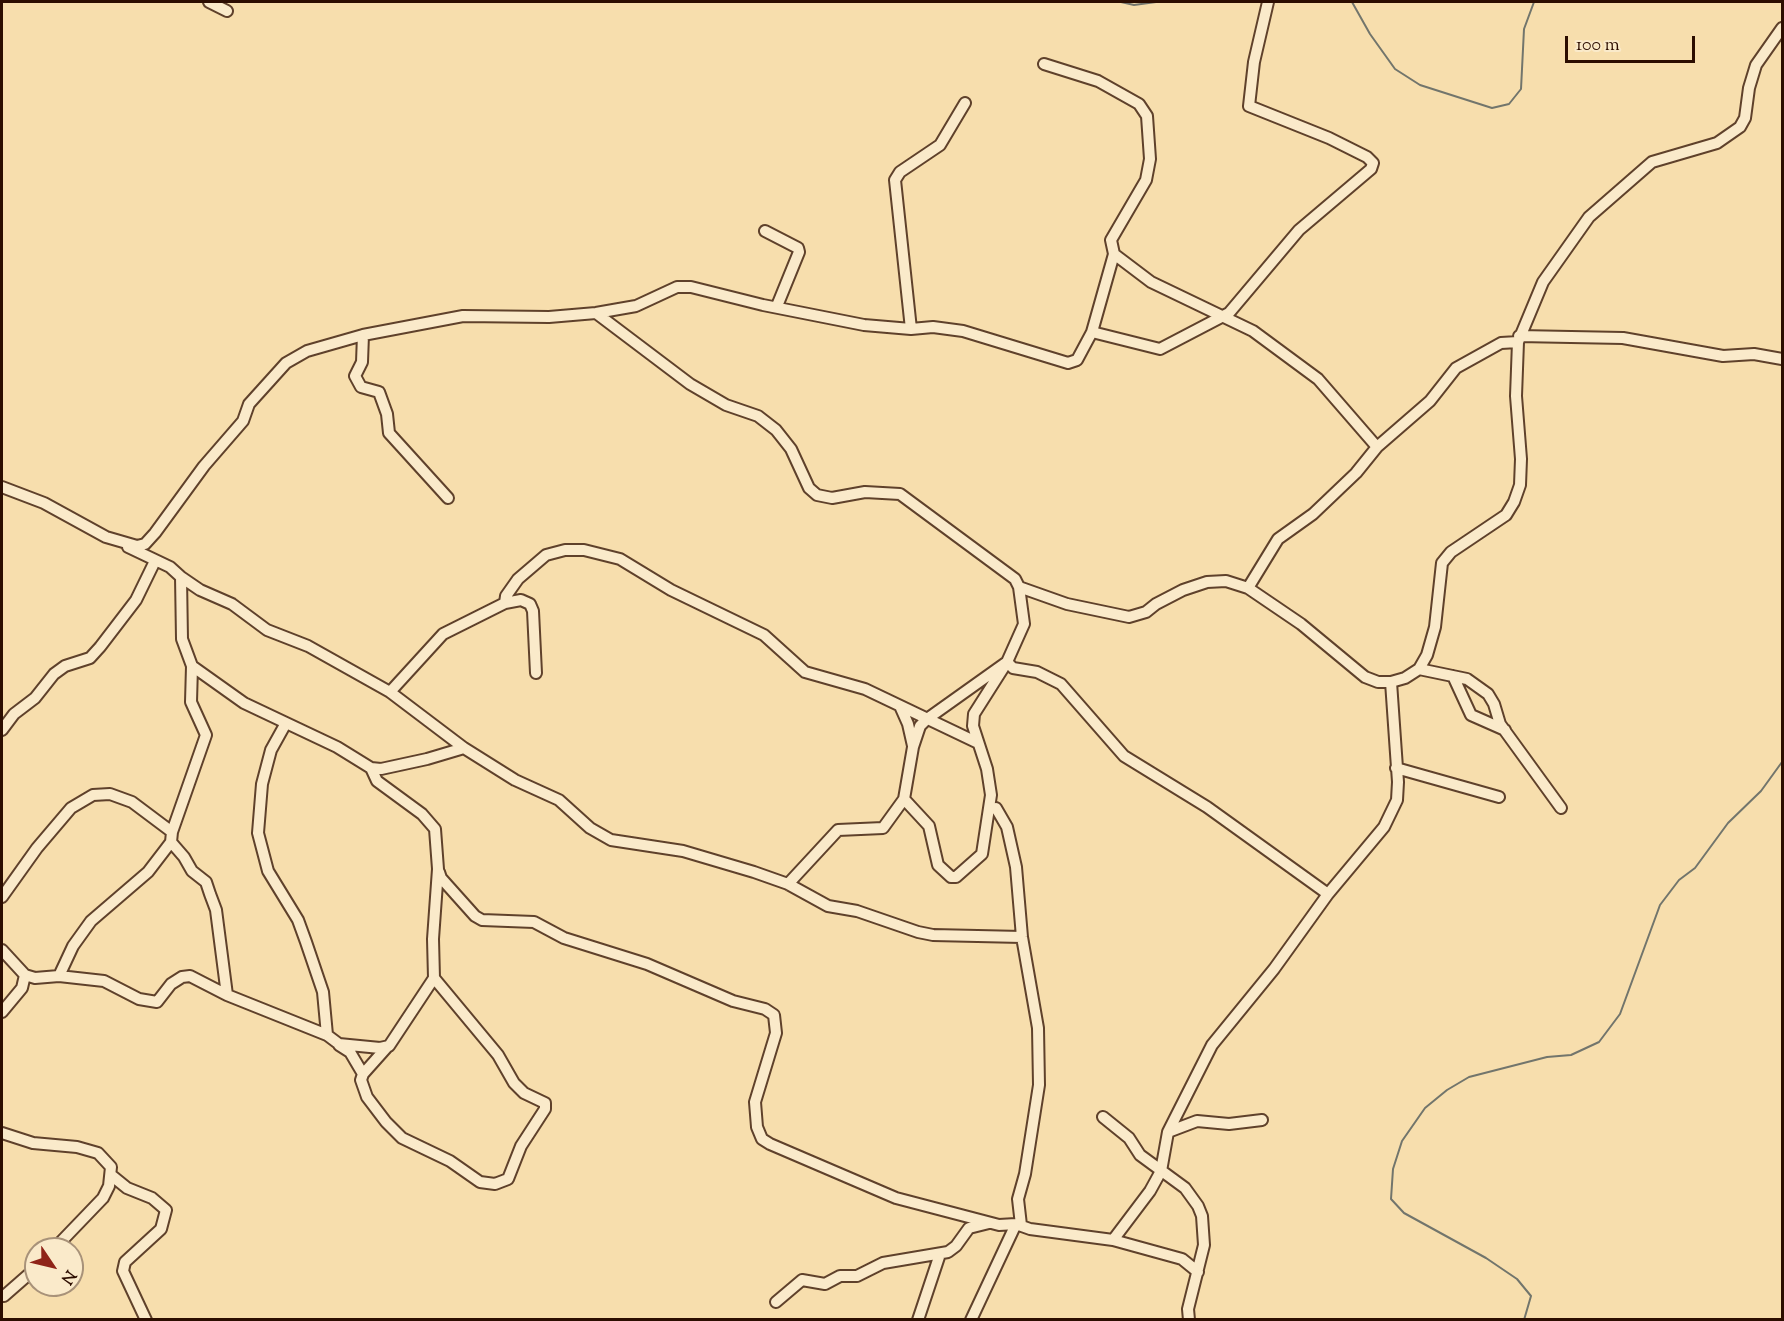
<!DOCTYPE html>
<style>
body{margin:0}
#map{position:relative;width:1784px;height:1321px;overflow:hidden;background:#f7dead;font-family:"Sorts Mill Goudy",serif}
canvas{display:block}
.frame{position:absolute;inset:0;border:3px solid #2c0d00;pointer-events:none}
.north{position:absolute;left:24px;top:1237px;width:60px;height:60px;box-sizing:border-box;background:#faeaca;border:2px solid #a89279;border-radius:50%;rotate:125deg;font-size:16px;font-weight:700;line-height:24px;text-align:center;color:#2c0d00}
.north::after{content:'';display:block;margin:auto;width:21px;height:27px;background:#8f2418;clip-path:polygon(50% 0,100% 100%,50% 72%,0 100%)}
.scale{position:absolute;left:1565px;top:36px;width:130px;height:27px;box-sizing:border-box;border:3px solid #2c0d00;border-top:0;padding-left:8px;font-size:18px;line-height:21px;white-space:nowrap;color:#2c0d00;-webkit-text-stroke:4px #faeaca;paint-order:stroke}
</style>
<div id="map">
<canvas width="1784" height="1321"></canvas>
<div class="frame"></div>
<div class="north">N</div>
<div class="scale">100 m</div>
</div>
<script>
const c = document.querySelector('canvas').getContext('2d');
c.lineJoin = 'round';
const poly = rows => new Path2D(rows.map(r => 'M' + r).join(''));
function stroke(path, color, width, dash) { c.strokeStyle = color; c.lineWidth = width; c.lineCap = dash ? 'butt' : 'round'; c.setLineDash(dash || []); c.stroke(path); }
stroke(poly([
 [1121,2,1134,5,1156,2],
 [1352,2,1370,34,1395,69,1420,85,1492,108,1509,104,1521,89,1524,29,1534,2],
 [1524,1320,1531,1296,1517,1279,1486,1258,1404,1213,1391,1199,1393,1169,1402,1141,1425,1108,1447,1090,1469,1077,1547,1057,1571,1055,1599,1042,1620,1014,1660,905,1679,880,1695,868,1728,823,1761,791,1782,762]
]), '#72756c', 2);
const street = poly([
 [209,2,227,11],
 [765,231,798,248,799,252,777,306],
 [1114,254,1151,282,1253,331,1318,379,1377,447],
 [596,313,690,384,726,405,758,416,776,430,791,449,809,488,817,495,832,498,865,492,900,494,1015,579,1019,587,1024,624,1007,662,974,714,973,726,987,769,991,795,982,854,956,877,951,877,938,865,929,826,904,799,913,747,920,726,927,719,1007,662],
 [911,329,895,180,900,172,940,145,965,103],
 [1092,332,1160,349,1229,313,1299,230,1371,169,1373,163,1367,157,1329,138,1249,106,1254,62,1268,2],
 [363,335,362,362,355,376,361,387,379,392,387,414,389,433,448,498],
 [1519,336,1623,338,1723,356,1754,354,1782,359],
 [2,487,44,503,106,537,137,546,145,544,155,533,204,466,243,421,249,404,286,363,307,351,363,335,463,316,549,317,596,313,636,306,677,287,691,287,763,305,864,325,911,329,933,327,963,331,1068,363,1077,360,1092,332,1114,254,1111,240,1146,180,1150,159,1147,116,1139,104,1098,81,1044,64],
 [181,577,200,590,232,604,267,630,308,646,390,692,464,748],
 [1019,587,1067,604,1129,617,1146,612,1156,604,1183,590,1207,582,1226,581,1248,588,1301,624,1365,677,1378,682,1391,682,1405,678,1419,669,1427,655,1435,627,1442,563,1451,552,1506,515,1514,502,1520,485,1521,459,1516,396,1518,342,1543,282,1589,217,1652,162,1717,143,1740,127,1745,118,1749,88,1756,65,1782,28],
 [1248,588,1278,539,1313,514,1356,473,1377,447,1430,401,1456,368,1501,343,1518,342],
 [505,603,506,596,518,579,546,555,565,550,584,550,620,559,671,590,764,635,805,672,865,689,976,742],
 [1007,662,1013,668,1037,672,1061,684,1124,756,1207,807,1328,894],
 [192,666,191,702,206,735,172,832,171,842,184,857,192,871,206,882,210,894,216,910,227,995],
 [1419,669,1467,679,1488,694,1494,704,1500,724,1561,808],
 [1453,676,1471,715,1505,730],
 [390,692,443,634,505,603,521,600,530,604,533,611,536,673],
 [900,706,908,724,913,746],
 [286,723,271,750,262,784,258,833,268,871,298,920,306,942,323,992,327,1035],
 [2,730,14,714,35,698,54,674,65,666,90,658,100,647,136,600,155,561],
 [371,768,381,769,427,759,464,748,515,780,559,800,590,828,611,840,683,851,754,872,788,884,828,906,857,911,918,932,933,935,1022,937],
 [1396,768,1499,797],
 [996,808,1007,827,1016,867,1022,937,1038,1028,1039,1085,1025,1174,1018,1199,1021,1225],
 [439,872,441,878,475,916,482,920,534,922,564,938,647,964,733,1001,765,1009,774,1015,776,1033,755,1102,757,1127,762,1139,770,1144,896,1198,999,1225,1016,1224,1030,1229,1113,1240,1182,1259,1198,1272],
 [788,884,838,830,883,828,904,799],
 [2,897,37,848,71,808,93,795,110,794,132,802,172,832],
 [2,950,25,975,35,978,59,976,104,981,139,999,157,1002,171,984,182,977,190,976,227,995,327,1035,339,1044,380,1048,389,1046,434,978,433,939,438,869,435,829,422,814,377,781,371,768,337,747,244,703,192,666,182,639,181,577,170,567,128,547],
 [59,976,73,946,91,921,148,872,171,842],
 [2,1012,22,988,25,975],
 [339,1045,350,1052,363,1074],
 [388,1046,363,1074,361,1080,367,1097,386,1122,402,1138,450,1161,480,1182,495,1184,508,1179,521,1146,545,1109,545,1103,524,1093,514,1083,498,1055,434,978],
 [1103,1117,1129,1138,1140,1155,1185,1188,1198,1206,1202,1216,1204,1245,1188,1309,1189,1320],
 [1168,1132,1197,1121,1229,1124,1262,1120],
 [2,1133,33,1143,77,1147,98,1153,111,1167,109,1186,103,1198,54,1249],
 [111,1175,127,1188,152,1198,166,1210,161,1229,125,1262,123,1271,146,1320],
 [1113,1240,1150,1191,1161,1171,1168,1132,1212,1045,1274,969,1328,894,1384,827,1397,800,1398,782,1391,682],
 [4,1296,36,1268],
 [776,1302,802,1280,825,1284,840,1276,857,1276,883,1263,948,1252,956,1246,969,1228,989,1223],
 [918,1320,940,1254],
 [971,1320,1016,1224]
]);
stroke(street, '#5f412b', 14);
stroke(street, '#faeaca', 10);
</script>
